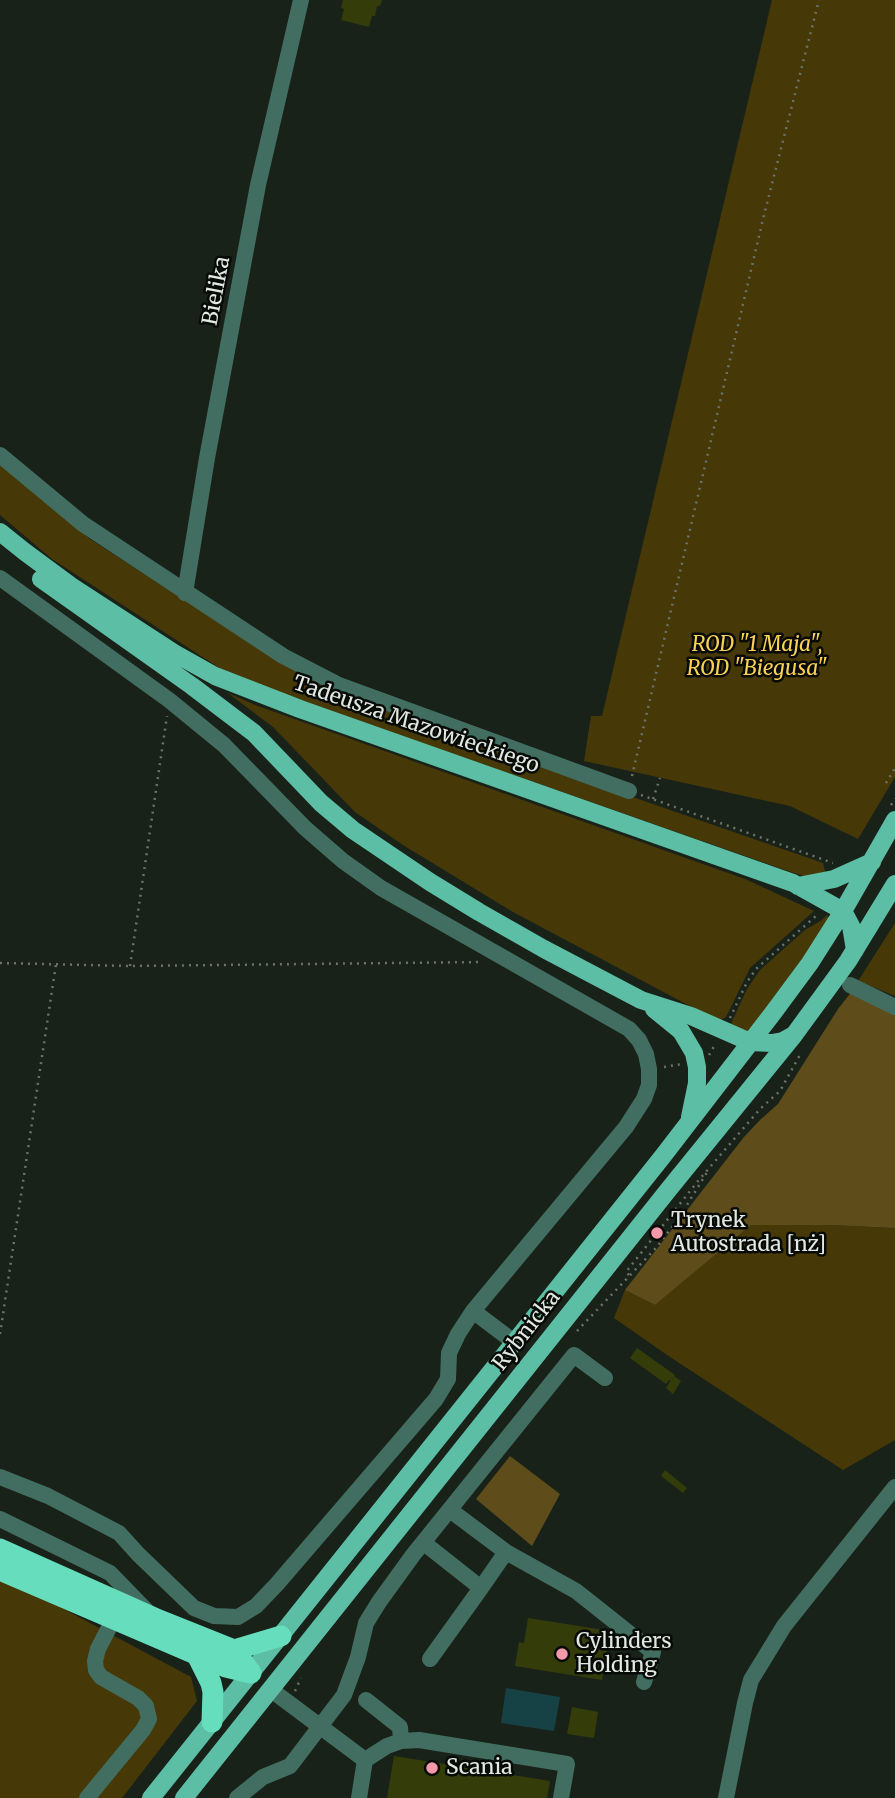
<!DOCTYPE html>
<meta charset="utf-8">
<style>
body{margin:0}
canvas{display:block;background:#192219}
</style>
<canvas width="895" height="1798"></canvas>
<script>
const c = document.querySelector('canvas').getContext('2d');
c.lineJoin = 'round';
function fill(path, color) { c.fillStyle = color; c.fill(path, 'evenodd'); }
const poly = rows => new Path2D(rows.map(r => 'M' + r).join(''));
function stroke(path, color, width, dash) { c.strokeStyle = color; c.lineWidth = width; c.lineCap = dash ? 'butt' : 'round'; c.setLineDash(dash || []); c.stroke(path); }
function write(font, color, halo, rows, align = 'center') {
  c.font = font + ' Merriweather,serif'; c.lineWidth = 5; c.setLineDash([]); c.textBaseline = 'middle'; c.strokeStyle = halo; c.fillStyle = color; for (const [text, x, y, turn = 0] of rows) {
    c.save(); c.translate(x, y); c.rotate((+turn || 0) * Math.PI / 180); c.textAlign = isNaN(turn) ? turn : align; if (halo) c.strokeText(text, 0, 0); c.fillText(text, 0, 0); c.restore();
  }
}
fill(poly([
 [772,0,895,0,895,777,858,839,790,806,584,761,591,716,602,716],
 [0,465,90,539,280,662,503,752,823,863,826,875,807,877,791,872,291,697,221,669,52,559,0,515],
 [228,693,255,705,745,879,814,911,750,968,726,1017,718,1021,513,912,403,845,355,812,273,727],
 [827,915,829,919,816,940,748,1032,730,1026,747,989,760,970,805,930,822,920],
 [895,923,895,996,858,981],
 [751,1225,830,1225,895,1228,895,1440,843,1470,670,1357,614,1318,625,1290,655,1305],
 [0,1575,191,1677,197,1701,122,1798,0,1798]
]), '#473807');
fill(poly([
 [853,990,895,1011,895,1228,830,1225,751,1225,655,1305,625,1290,744,1137,760,1120,778,1104,838,1009],
 [510,1456,560,1494,532,1546,476,1499]
]), '#5e4d1b');
fill(poly([
 [506,1688,560,1697,554,1731,501,1723]
]), '#174245');
fill(poly([
 [343,0,382,0,380,6,377,6,375,16,372,16,369,27,341,20,344,9,341,8],
 [637,1348,675,1375,674,1376,681,1381,673,1394,666,1388,671,1380,669,1380,666,1384,630,1358],
 [665,1470,687,1488,683,1493,661,1476],
 [528,1618,610,1631,602,1680,515,1666,519,1642,524,1643],
 [572,1707,598,1712,594,1738,567,1734],
 [394,1756,550,1781,547,1798,387,1798]
]), '#343c09');
stroke(poly([
 [632,776,764,215,819,0],
 [886,783,895,768],
 [641,795,833,863],
 [653,799,660,778],
 [891,805,895,799],
 [0,963,130,966,483,962],
 [130,966,167,716],
 [730,1018,747,982,756,969,817,915],
 [709,1055,716,1043],
 [664,1067,682,1064],
 [629,1275,626,1272,698,1181,760,1109,780,1091,801,1053],
 [577,1331,656,1248,679,1218,709,1169],
 [0,1334,56,964],
 [295,1691,301,1678]
]), '#6a726a', 2.5, [2, 5]);
stroke(poly([
 [0,455,83,524,283,656,339,685,629,791],
 [0,578,169,700,224,745,305,828,343,861,381,888,629,1029,639,1040,646,1054,649,1069,649,1085,644,1099,626,1127,473,1311,458,1334,449,1353,448,1379,436,1399,277,1584,256,1606,238,1617,214,1616,194,1608,138,1554,119,1533,48,1496,0,1477],
 [185,593,207,458,258,185,301,0],
 [850,985,895,1007],
 [473,1311,514,1342],
 [0,1519,110,1573,146,1610],
 [424,1543,481,1588,506,1552,450,1510],
 [506,1552,576,1591,653,1652,644,1682],
 [430,1659,481,1588],
 [270,1689,365,1760],
 [366,1700,400,1727,401,1741],
 [87,1798,143,1730,149,1719,146,1706,138,1698,101,1677,96,1670,95,1661,98,1649,114,1618],
 [237,1798,263,1777,290,1766,344,1695,358,1657,366,1623,379,1602,413,1555,574,1355,605,1378],
 [359,1798,365,1760,387,1746,401,1741,419,1740,567,1764,561,1798],
 [726,1798,745,1703,751,1680,784,1626,895,1487]
]), '#426e61', 16);
stroke(poly([
 [0,532,25,552,71,586,174,653,215,676,300,709,793,883,843,911,851,926,855,950],
 [41,579,192,686,254,733,321,803,353,830,430,882,479,912,544,949,641,1000,691,1016,750,1042,772,1043,783,1041,794,1035],
 [798,886,834,879,872,862],
 [654,1009,681,1031,694,1053,697,1067,697,1083,690,1117],
 [151,1798,663,1156,773,1013,810,963,843,911,895,820],
 [184,1798,669,1189,794,1035,848,961,895,884]
]), '#5cbea4', 18);
stroke(poly([
 [0,1549,159,1620,234,1650,251,1673],
 [0,1570,226,1667,251,1673],
 [234,1650,281,1636],
 [197,1655,211,1683,213,1692,212,1722]
]), '#66debe', 21);
for (const [x, y, r, color] of [
 [657,1233,7,"#f39aaa"],
 [562,1654,7,"#f39aaa"],
 [432,1768,7,"#f39aaa"]
]) { const dot = new Path2D(); dot.arc(x, y, r, 0, 2 * Math.PI); c.fillStyle = color; c.fill(dot); stroke(dot, '#070a07', 2.5); }
write('21px', '#e2e8e2', '#070a07', [
 ["Bielika",217,291,-79],
 ["Tadeusza Mazowieckiego",416,725,19],
 ["Rybnicka",527,1331,-52]
]);
write('italic 21px', '#fbd253', '#070a07', [
 ["ROD \"1 Maja\",",757,645],
 ["ROD \"Biegusa\"",757,669]
]);
write('21px', '#e2e8e2', '#070a07', [
 ["Trynek",671,1221],
 ["Autostrada [nż]",671,1245],
 ["Cylinders",576,1642],
 ["Holding",576,1666],
 ["Scania",446,1768]
], 'left');
</script>
